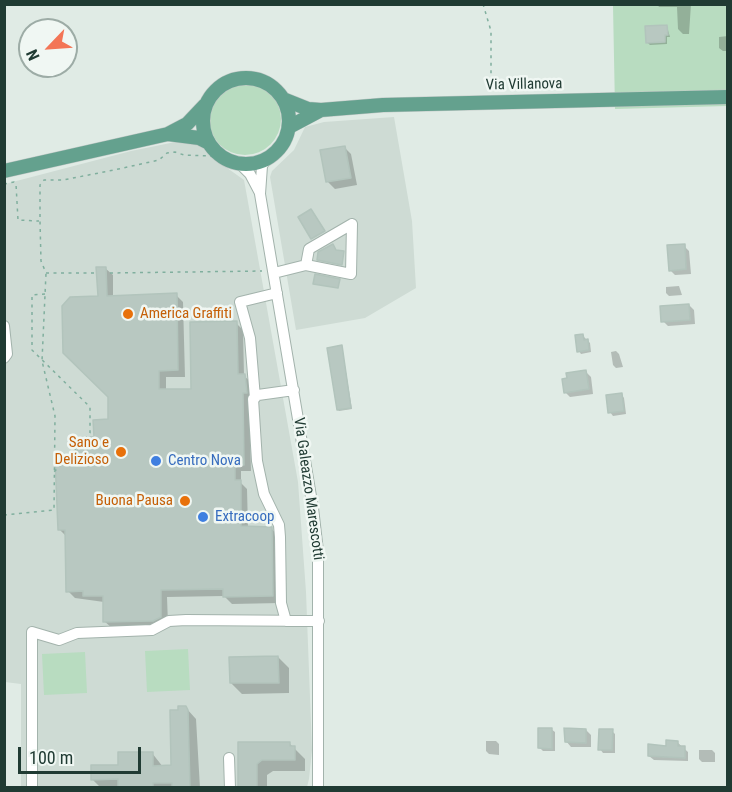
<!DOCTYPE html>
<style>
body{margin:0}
#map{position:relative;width:732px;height:792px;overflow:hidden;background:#e0ebe5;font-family:"Roboto Condensed",sans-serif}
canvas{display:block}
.frame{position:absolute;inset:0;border:6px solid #203b33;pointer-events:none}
.north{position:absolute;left:18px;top:18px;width:60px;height:60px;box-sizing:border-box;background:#f0f7f3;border:2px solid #9daca6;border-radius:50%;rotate:245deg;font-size:16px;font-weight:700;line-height:24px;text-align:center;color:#203b33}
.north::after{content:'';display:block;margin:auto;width:21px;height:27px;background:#f37556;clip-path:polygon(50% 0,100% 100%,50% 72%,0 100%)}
.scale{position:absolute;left:18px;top:747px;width:123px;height:27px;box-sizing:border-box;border:3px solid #203b33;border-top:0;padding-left:8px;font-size:18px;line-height:21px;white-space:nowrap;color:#203b33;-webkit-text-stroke:4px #f0f7f3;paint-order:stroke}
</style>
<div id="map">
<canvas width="732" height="792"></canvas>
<div class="frame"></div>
<div class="north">N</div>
<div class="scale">100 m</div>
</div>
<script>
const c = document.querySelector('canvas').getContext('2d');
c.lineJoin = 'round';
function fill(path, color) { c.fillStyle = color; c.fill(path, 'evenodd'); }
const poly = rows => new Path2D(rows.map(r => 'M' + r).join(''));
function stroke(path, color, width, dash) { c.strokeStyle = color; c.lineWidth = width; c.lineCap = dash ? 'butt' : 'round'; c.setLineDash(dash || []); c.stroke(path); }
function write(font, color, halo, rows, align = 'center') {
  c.font = font + ' "Roboto Condensed",sans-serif'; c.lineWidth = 5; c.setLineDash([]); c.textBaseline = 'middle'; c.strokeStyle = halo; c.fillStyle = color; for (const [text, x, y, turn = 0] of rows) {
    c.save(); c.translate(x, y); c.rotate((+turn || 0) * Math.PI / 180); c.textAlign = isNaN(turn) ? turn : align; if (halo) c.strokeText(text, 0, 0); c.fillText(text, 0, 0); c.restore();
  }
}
fill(poly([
 [394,117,412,221,416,288,365,318,296,330,270,177,272,171,294,150,305,127,324,122],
 [185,140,202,143,216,160,244,180,248,202,298,482,306,592,312,750,309,779,307,787,21,787,21,684,5,682,5,184,131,151]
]), '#cedbd4');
fill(poly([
 [616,4,727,5,727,106,615,109,613,6],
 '209 119a36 36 0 1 1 72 0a36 36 0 1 1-72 0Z',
 [188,649,190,690,147,692,145,651],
 [85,652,87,693,44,695,42,654]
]), '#b8dcc0');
fill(poly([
 [657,4,691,4,689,34,683,34,678,29,677,7,659,7],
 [667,27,670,37,667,37,667,44,650,45,647,42],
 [728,36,728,51,723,51,719,48,719,37],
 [344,147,351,154,357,185,335,189,328,182],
 [684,246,689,251,691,274,675,275,670,270],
 [105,268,113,275,113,297,176,295,183,302,185,377,166,377,166,391,193,390,236,323,243,330,244,376,252,383,249,400,251,471,241,471,241,483,247,489,248,528,271,528,278,536,280,603,232,604,224,596,167,597,168,624,112,628,104,621,104,602,75,598,68,591,66,536,60,530,72,459,110,421,99,298],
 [679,286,682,295,669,296,666,293,666,287],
 [689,305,694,310,695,324,668,326,663,321],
 [582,335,590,343,591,352,581,354,579,351],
 [342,347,352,409,339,411,338,410],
 [616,351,619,354,623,367,616,368,613,365,611,352],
 [586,372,591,377,593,394,570,397,565,392],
 [621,394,624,398,626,414,613,416,610,412],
 [278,657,289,668,289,693,242,694,231,683],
 [186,708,196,719,200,788,101,788,92,779,152,753,163,767,173,767,172,712],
 [551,729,555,732,555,751,543,751,540,748],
 [586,730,591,735,591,747,571,747,566,741],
 [612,731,615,734,615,753,603,753,600,749],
 [486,741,496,741,499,744,499,755,489,754,486,751],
 [677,742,688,752,688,761,654,760,649,756],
 [239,744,290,744,305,759,305,771,273,771,267,775,267,788,240,788],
 [699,750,712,750,715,753,715,762,702,762,699,759]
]), '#0003');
const building = poly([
 [667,25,668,35,665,35,665,42,646,43,645,26,667,25],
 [345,146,351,178,326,182,320,150,345,146],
 [311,209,325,231,311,239,298,217,311,209],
 [333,244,336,250,344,251,342,265,317,260,318,252,333,244],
 [685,244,686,269,669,271,667,245,685,244],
 [96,267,106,267,107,296,177,293,178,370,159,371,159,389,191,389,190,322,237,321,238,374,245,374,247,393,243,393,244,465,235,465,235,480,241,480,241,526,272,527,273,596,223,597,223,589,161,590,161,617,153,621,103,622,103,596,83,596,83,591,66,592,65,530,58,530,55,458,71,457,88,437,94,437,93,420,108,419,108,397,63,353,62,306,70,297,98,296,96,267],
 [315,274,340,279,338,288,313,284,315,274],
 [689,304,690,320,661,322,660,306,689,304],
 [583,334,584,340,588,339,589,350,577,352,575,335,583,334],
 [342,345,351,408,337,410,327,348,342,345],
 [586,370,589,389,564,393,562,379,567,378,566,373,586,370],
 [622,393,624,411,608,413,606,395,622,393],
 [278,656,279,683,230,683,229,657,278,656],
 [178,706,186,706,188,710,190,788,172,788,172,783,153,783,153,788,118,788,118,779,91,780,91,765,118,765,118,752,153,752,153,766,171,765,170,710,178,710,178,706],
 [538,728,552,728,552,749,538,748,538,728],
 [564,728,586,729,586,743,565,742,564,728],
 [599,729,613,729,612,750,598,750,599,729],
 [666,740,678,741,678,746,685,746,685,758,648,756,648,744,666,746,666,740],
 [238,742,290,742,290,746,295,746,295,760,262,760,257,764,257,788,238,788,238,742]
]);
fill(building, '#b8c8c1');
stroke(building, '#b2c4bc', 1.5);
const minor = poly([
 [266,159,262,166,260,194,313,508,318,551,318,788],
 [240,164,250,174,260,193],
 [306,265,309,249,352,224],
 [274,273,306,265,351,274,352,224],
 [4,326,7,354,4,358],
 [255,398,250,338,240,302,277,293],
 [286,621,281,603,280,537,279,525,264,494,257,461,253,399,258,395,294,390],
 [229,758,230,788],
 [32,788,32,632,59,640,77,633,152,630,169,621,186,620,319,621]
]);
const major = poly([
 '203 121a43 43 0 1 1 86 0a43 43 0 1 1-86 0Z',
 [283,99,308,109,321,110,383,105,728,97],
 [289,127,321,110],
 [168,134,187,124,205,105],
 [4,171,168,134,199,138,209,143]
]);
stroke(minor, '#a3b3ac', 12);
stroke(major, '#c1c8c6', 15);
stroke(poly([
 [483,4,491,31,491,92],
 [4,184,14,182,16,184,18,220,39,221],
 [94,273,46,273,41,261,40,221,40,185,44,180,63,180,114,170,159,160,167,153,175,152,184,155,211,156,232,166],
 [110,273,262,271],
 [45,294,32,295,32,350,90,407,90,433,54,472],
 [4,515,54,510,55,416,42,361,46,273]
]), '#80af9e', 1.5, [3, 4.5]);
stroke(minor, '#fff', 10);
stroke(major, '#64a18e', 14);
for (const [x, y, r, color] of [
 [128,314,6,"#e8710a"],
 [121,452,6,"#e8710a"],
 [156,461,6,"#3f7fe0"],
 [185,501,6,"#e8710a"],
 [203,517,6,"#3f7fe0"]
]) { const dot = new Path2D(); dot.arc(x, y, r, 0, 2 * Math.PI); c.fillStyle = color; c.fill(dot); stroke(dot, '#f0f7f3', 2); }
write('15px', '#203b33', '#f0f7f3', [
 ["Via Villanova",524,85,-1],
 ["Via Galeazzo Marescotti",308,489,82]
]);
write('15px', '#c56008', '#f0f7f3', [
 ["America Graffiti",140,314,"left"],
 ["Sano e",109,443],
 ["Delizioso",109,460],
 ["Buona Pausa",173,501]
], 'right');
write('15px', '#366cbe', '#f0f7f3', [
 ["Centro Nova",168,461],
 ["Extracoop",215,517]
], 'left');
</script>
